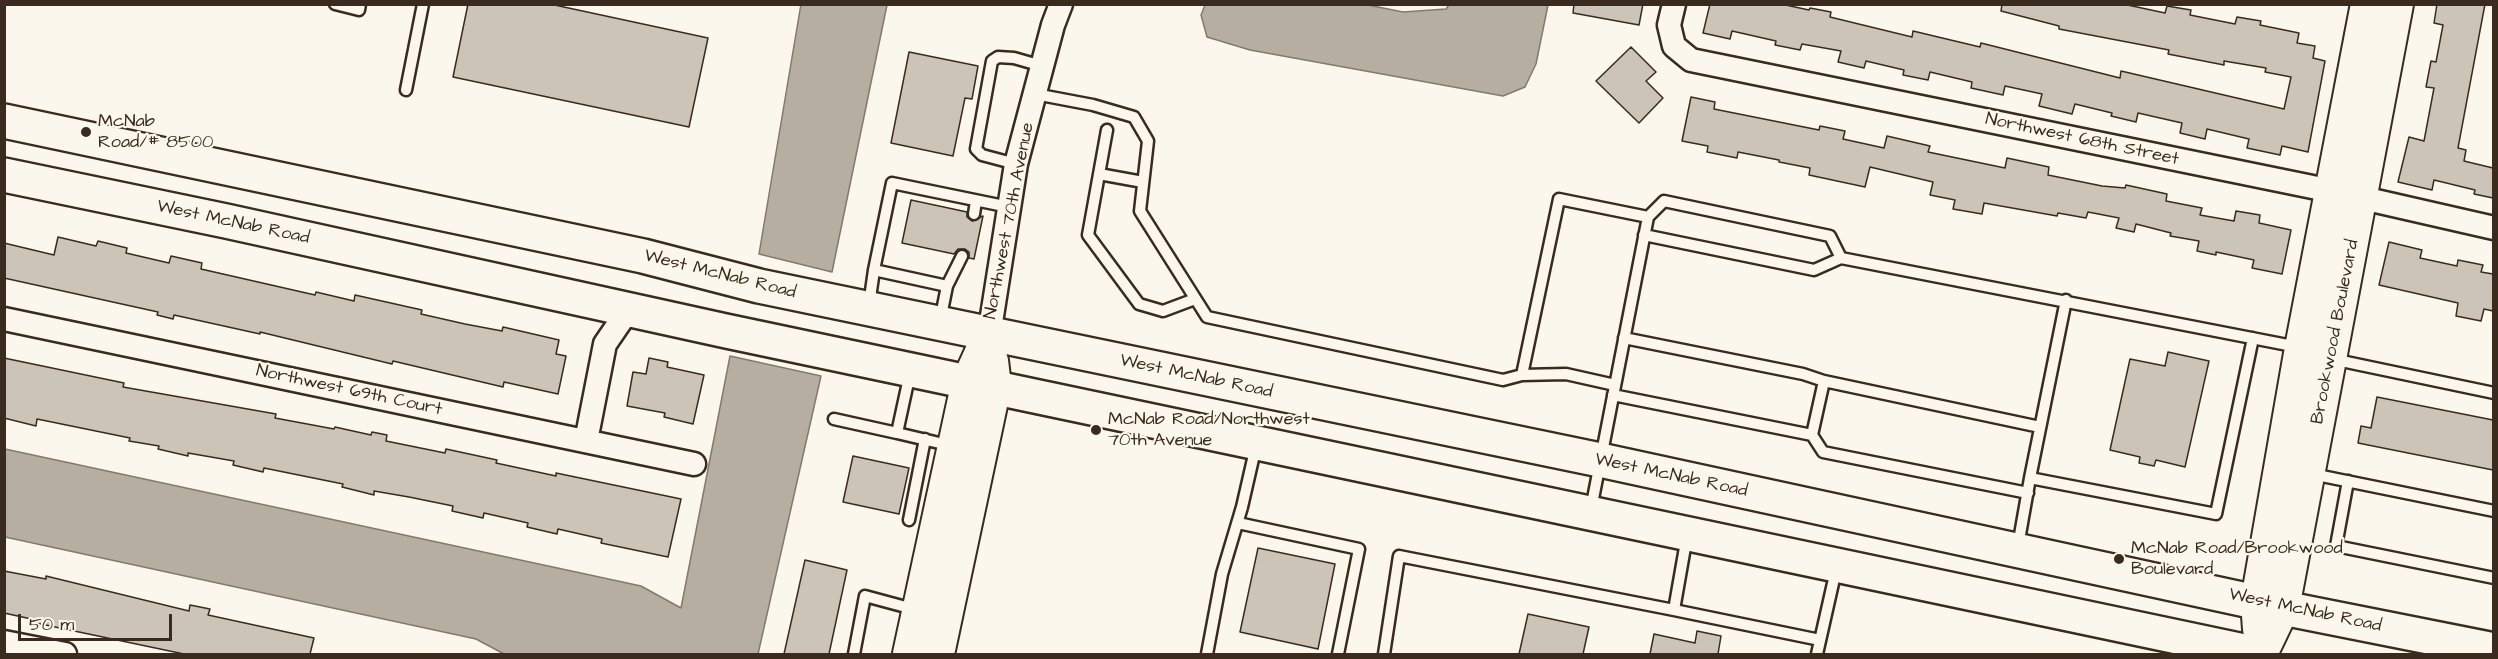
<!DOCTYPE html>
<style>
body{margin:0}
#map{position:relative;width:2498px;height:659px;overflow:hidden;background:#fbf7ec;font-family:"Architects Daughter",sans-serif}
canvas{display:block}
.frame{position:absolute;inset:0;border:6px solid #3b2a1e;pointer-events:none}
.scale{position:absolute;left:18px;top:614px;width:154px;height:27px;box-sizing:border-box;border:3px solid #3b2a1e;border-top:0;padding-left:8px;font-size:18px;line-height:21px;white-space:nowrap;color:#3b2a1e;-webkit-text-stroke:4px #fbf7ec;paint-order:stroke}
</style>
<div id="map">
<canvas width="2498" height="659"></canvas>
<div class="frame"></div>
<div class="scale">50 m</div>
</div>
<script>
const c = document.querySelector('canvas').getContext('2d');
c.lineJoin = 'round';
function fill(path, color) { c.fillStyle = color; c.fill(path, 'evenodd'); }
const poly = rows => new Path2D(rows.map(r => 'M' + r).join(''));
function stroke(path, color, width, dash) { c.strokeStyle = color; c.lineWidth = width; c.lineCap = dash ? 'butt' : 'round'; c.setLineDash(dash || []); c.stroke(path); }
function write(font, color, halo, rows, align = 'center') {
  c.font = font + ' "Architects Daughter",sans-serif'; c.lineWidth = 4.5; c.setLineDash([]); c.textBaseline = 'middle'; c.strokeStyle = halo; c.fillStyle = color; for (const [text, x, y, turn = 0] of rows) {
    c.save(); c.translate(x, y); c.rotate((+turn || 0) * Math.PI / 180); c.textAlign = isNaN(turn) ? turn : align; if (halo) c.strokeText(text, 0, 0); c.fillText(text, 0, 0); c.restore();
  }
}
const water = poly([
 [801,4,887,5,832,272,759,254,801,4],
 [1205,5,1363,4,1403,12,1446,9,1449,5,1548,5,1536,64,1525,87,1503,96,1250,50,1207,37,1201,15,1205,5],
 [730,356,821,376,758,654,504,654,476,639,5,537,5,449,641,586,681,608,730,356]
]);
fill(water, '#b6aea2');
stroke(water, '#85796d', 1.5);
const building = poly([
 [468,4,550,4,708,38,689,127,453,77,468,4],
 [1574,4,1643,4,1639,25,1573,13,1574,4],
 [1710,4,1781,4,1809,10,1810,8,1831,12,1830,17,1912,37,1913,31,1980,47,1981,43,2120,78,2121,71,2284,109,2291,77,2265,72,2266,68,2224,61,2224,65,2168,54,2169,50,2059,29,2059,26,2001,11,2002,4,2123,4,2165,13,2167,6,2191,10,2190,15,2235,24,2237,17,2261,21,2260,25,2299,33,2297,43,2315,46,2313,58,2325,61,2308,152,2282,146,2280,155,2247,148,2249,139,2207,129,2205,139,2180,133,2182,123,2138,113,2136,122,2111,116,2112,113,2075,104,2072,114,2039,106,2042,94,2005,86,2003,95,1971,88,1972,82,1930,72,1928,80,1903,75,1904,70,1866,61,1864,68,1838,62,1841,51,1802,44,1800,50,1775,45,1776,41,1732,31,1730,39,1703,33,1710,4],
 [2437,4,2485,4,2458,148,2466,150,2464,161,2493,168,2493,198,2474,194,2475,190,2434,180,2432,190,2398,182,2409,137,2424,141,2434,88,2426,87,2431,61,2436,62,2443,25,2434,23,2437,4],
 [1631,47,1656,72,1646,81,1663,98,1639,123,1596,81,1631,47],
 [909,52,978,66,972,99,965,98,953,156,891,143,909,52],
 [1691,97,1715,102,1714,109,1819,130,1820,126,1845,131,1843,139,1884,148,1887,136,1930,146,1928,152,2005,168,2007,158,2049,167,2048,175,2102,186,2125,188,2126,185,2167,194,2166,201,2202,208,2200,215,2234,221,2236,211,2260,215,2259,223,2291,230,2282,274,2252,268,2254,260,2216,252,2216,255,2197,251,2199,241,2170,236,2171,233,2136,224,2134,232,2116,228,2119,218,2088,212,2086,218,2058,213,2057,216,1984,203,1982,214,1953,209,1955,200,1930,195,1933,182,1870,167,1865,187,1809,175,1810,168,1779,162,1779,160,1738,152,1737,158,1707,152,1708,146,1682,141,1691,97],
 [911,200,967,212,967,217,972,221,983,216,974,259,969,258,969,252,965,249,958,249,954,254,902,243,911,200],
 [58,237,96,246,98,241,127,248,126,253,169,263,171,256,202,263,201,269,315,295,316,292,354,301,355,295,422,310,421,314,465,324,502,331,503,327,559,340,556,354,566,356,558,394,504,382,503,387,393,361,392,364,260,332,260,334,174,315,173,319,157,315,158,312,4,278,4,243,54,255,58,237],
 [2389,242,2422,250,2420,258,2457,266,2458,260,2483,265,2481,272,2493,274,2493,311,2484,309,2481,321,2456,316,2458,303,2379,285,2389,242],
 [2168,352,2209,361,2185,467,2156,460,2154,466,2139,463,2140,457,2110,450,2130,359,2165,366,2168,352],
 [4,358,124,383,123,387,276,414,275,418,334,429,335,427,371,435,372,432,387,435,386,441,445,453,446,449,497,460,496,463,556,476,556,473,681,499,668,557,601,543,602,539,558,529,557,534,527,527,528,523,484,513,483,518,452,511,453,506,409,497,374,491,374,495,342,487,343,484,264,468,263,472,233,465,234,461,188,453,188,456,158,449,159,446,129,441,130,438,37,419,36,426,4,418,4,358],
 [649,358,668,362,667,367,704,375,693,424,664,417,665,413,627,406,633,372,646,374,649,358],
 [2377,397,2493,420,2493,470,2358,443,2361,426,2371,428,2377,397],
 [853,456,909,468,899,514,843,502,853,456],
 [1258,548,1335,564,1318,649,1240,632,1258,548],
 [805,560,847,570,829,654,784,654,805,560],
 [4,571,46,579,46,576,189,611,190,605,210,609,208,615,314,638,310,654,184,654,36,623,36,620,4,613,4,571],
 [1528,614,1589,627,1583,654,1519,654,1528,614],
 [1697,631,1721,636,1718,654,1650,654,1654,634,1695,643,1697,631]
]);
fill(building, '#ccc4b9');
stroke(building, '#3b2a1e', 1.5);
const lane = poly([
 [335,4,359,10,360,4],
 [406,90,423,4],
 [1035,94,1093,105,1134,117,1148,141,1140,211,1207,317,1503,380,1522,375,1559,199,1648,217,1664,201,1830,236,1841,258,2298,347],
 [1107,130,1088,235,1139,304,1163,311,1195,299],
 [1016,164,982,155,976,149,992,61,998,57,1014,58,1042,66],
 [1099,174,1143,182],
 [974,214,976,201],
 [1644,235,1814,270,1841,258],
 [947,286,874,270,892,183,1009,207],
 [869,305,874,270],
 [940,321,947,286,962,256],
 [1624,338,1803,374,1824,381,2040,427],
 [2332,359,2494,393],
 [1522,375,1566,374,1615,385],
 [1613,395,1812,435,1823,452,2028,493],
 [834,419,897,433,910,373],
 [897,433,952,446],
 [1812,435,1824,381],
 [2312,474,2494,511],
 [2030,478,2066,300],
 [2348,481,2336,546,2494,578],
 [1591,509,1648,217],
 [909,520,925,439],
 [1238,523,1359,549,1338,654],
 [1687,536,1674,610,1820,640],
 [2018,546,2030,478,2216,514,2253,338],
 [854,654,865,596,917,610],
 [1207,654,1222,574,1242,507,1256,446],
 [1384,654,1399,556,1674,610],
 [1817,654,1836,570]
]);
const street = poly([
 [1674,4,1669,25,1674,46,1691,60,2332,191,2494,228],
 [4,319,694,464],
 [989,335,1016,164,1053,25,1061,4],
 [586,441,605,344,629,309],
 [4,642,65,654]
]);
const secondary = poly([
 [2259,629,2257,601,2301,348,2367,4],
 [909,654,968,381,989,335],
 [938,654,995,386,992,361],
 [2261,654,2283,608,2397,4]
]);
const primary = poly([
 [4,121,643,256,759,286,1600,460,2283,608,2494,650],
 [4,175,226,221,726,331,2258,654]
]);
stroke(lane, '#3b2a1e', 15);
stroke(street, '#3b2a1e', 27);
stroke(secondary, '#3b2a1e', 36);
stroke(primary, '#3b2a1e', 38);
stroke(lane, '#fbf7ec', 10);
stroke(street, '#fbf7ec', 22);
stroke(secondary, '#fbf7ec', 32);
stroke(primary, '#fbf7ec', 33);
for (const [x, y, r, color] of [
 [86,132,6,"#3b2a1e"],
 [1096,430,6,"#3b2a1e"],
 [2119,559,6,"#3b2a1e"]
]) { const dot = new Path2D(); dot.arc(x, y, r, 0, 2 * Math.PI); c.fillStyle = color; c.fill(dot); stroke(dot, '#fbf7ec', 2); }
write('18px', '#3b2a1e', '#fbf7ec', [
 ["McNab",98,122],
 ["Road/# 8500",98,143],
 ["McNab Road/Northwest",1108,420],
 ["70th Avenue",1108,441],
 ["McNab Road/Brookwood",2131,549],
 ["Boulevard",2131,570]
], 'left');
write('18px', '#3b2a1e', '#fbf7ec', [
 ["Northwest 68th Street",2082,140,12],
 ["Northwest 70th Avenue",1010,221,-79],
 ["West McNab Road",233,223,12],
 ["West McNab Road",720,275,14],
 ["Brookwood Boulevard",2336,332,-79],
 ["West McNab Road",1196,377,12],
 ["Northwest 69th Court",349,391,12],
 ["West McNab Road",1671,476,12],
 ["West McNab Road",2305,611,12]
]);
</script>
